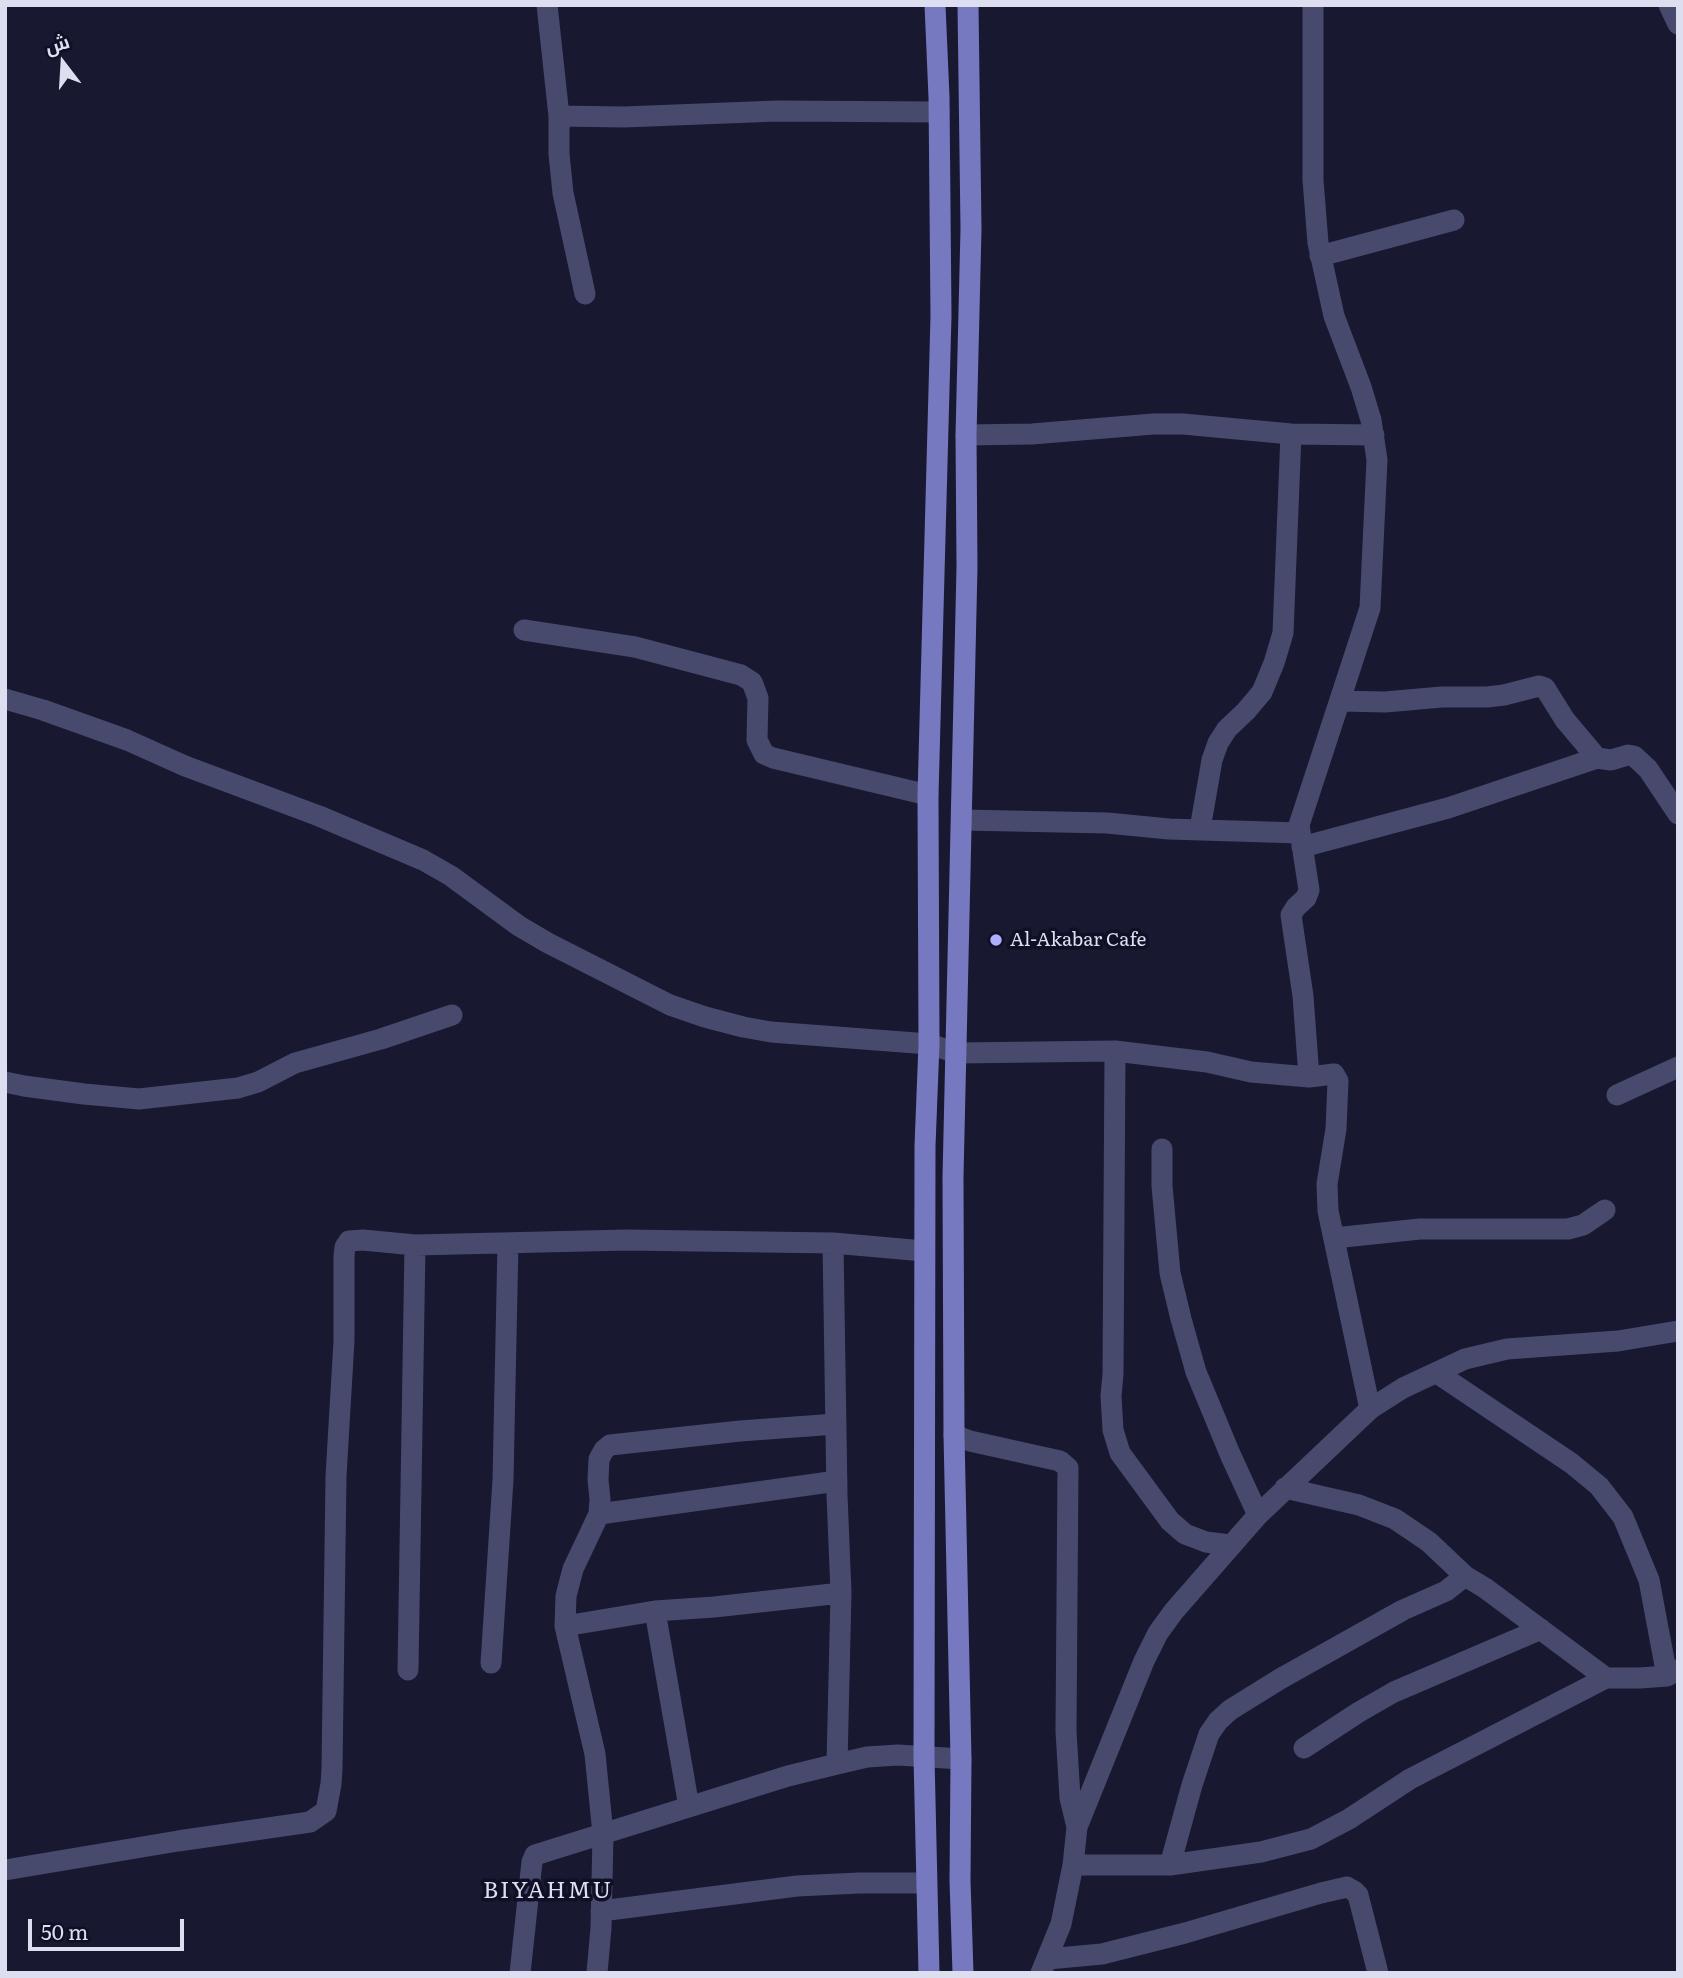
<!DOCTYPE html>
<meta charset="utf-8">
<style>
body{margin:0}
#map{position:relative;width:1683px;height:1978px;overflow:hidden;background:#181830;font-family:Literata,Cairo,serif}
canvas{display:block}
.frame{position:absolute;inset:0;border:7px solid #dddeef;pointer-events:none}
.north{position:absolute;left:28px;top:28px;width:70px;height:70px;-webkit-text-stroke:5px #0f0f26;paint-order:stroke;rotate:343deg;font-size:19px;font-weight:700;line-height:28px;text-align:center;color:#dddeef}
.north::after{content:'';display:block;margin:auto;width:24px;height:32px;background:#dddeef;clip-path:polygon(50% 0,100% 100%,50% 72%,0 100%)}
.scale{position:absolute;left:28px;top:1919px;width:156px;height:32px;box-sizing:border-box;border:4px solid #dddeef;border-top:0;padding-left:9px;font-size:21px;line-height:24px;white-space:nowrap;color:#dddeef;-webkit-text-stroke:5px #0f0f26;paint-order:stroke}
</style>
<div id="map">
<canvas width="1683" height="1978"></canvas>
<div class="frame"></div>
<div class="north">ش</div>
<div class="scale">50 m</div>
</div>
<script>
const c = document.querySelector('canvas').getContext('2d');
c.lineJoin = 'round';
const poly = rows => new Path2D(rows.map(r => 'M' + r).join(''));
function stroke(path, color, width, dash) { c.strokeStyle = color; c.lineWidth = width; c.lineCap = dash ? 'butt' : 'round'; c.setLineDash(dash || []); c.stroke(path); }
function write(font, color, halo, rows, align = 'center') {
  c.font = font + ' Literata,serif'; c.lineWidth = 7; c.setLineDash([]); c.textBaseline = 'middle'; c.strokeStyle = halo; c.fillStyle = color; for (const [text, x, y, turn = 0] of rows) {
    c.save(); c.translate(x, y); c.rotate((+turn || 0) * Math.PI / 180); c.textAlign = isNaN(turn) ? turn : align; if (halo) c.strokeText(text, 0, 0); c.fillText(text, 0, 0); c.restore();
  }
}
stroke(poly([
 [547,5,559,116,559,154,563,193,585,294],
 [1669,5,1678,24],
 [559,116,624,117,777,111,939,112],
 [1320,256,1454,220],
 [966,435,1032,434,1153,424,1183,424,1291,434,1374,435],
 [524,630,635,647,741,675,752,682,758,698,757,740,764,754,773,758,928,795],
 [5,699,43,710,127,740,185,766,319,816,423,860,451,876,519,926,548,943,670,1005,705,1017,743,1027,771,1032,929,1044,957,1053,1115,1051,1207,1062,1251,1072,1309,1077,1303,996,1291,915,1296,907,1306,898,1309,890,1299,825,1370,608,1377,460,1371,420,1361,387,1334,316,1318,243,1313,180,1313,5],
 [1341,701,1385,702,1442,697,1487,697,1504,695,1539,686,1545,688,1565,720,1597,758,1611,760,1628,755,1634,756,1648,769,1678,814],
 [963,820,1107,823,1169,829,1300,833],
 [1200,829,1212,760,1218,743,1227,729,1246,711,1262,692,1274,663,1283,633,1291,434],
 [1302,847,1448,808,1597,758],
 [1115,1051,1113,1374,1111,1396,1113,1430,1120,1453,1170,1521,1185,1534,1206,1542,1230,1545],
 [1309,1077,1334,1074,1338,1081,1336,1129,1327,1184,1328,1211,1370,1409],
 [5,1082,24,1086,84,1094,139,1099,238,1088,258,1082,295,1063,381,1039,452,1015],
 [1617,1095,1678,1067],
 [1162,1149,1162,1186,1170,1273,1181,1319,1196,1372,1230,1454,1258,1515],
 [1334,1238,1420,1229,1568,1229,1583,1225,1605,1210],
 [833,1243,837,1495,841,1593,837,1764],
 [1437,1373,1571,1463,1599,1486,1623,1517,1649,1580,1667,1676],
 [954,1435,970,1441,1060,1461,1068,1468,1066,1731,1070,1798,1077,1827],
 [1285,1488,1359,1505,1395,1519,1429,1542,1465,1576,1485,1588,1606,1678,1640,1678,1667,1676,1678,1670],
 [599,1514,837,1481],
 [655,1611,689,1807],
 [565,1626,655,1611,714,1607,841,1593],
 [491,1663,503,1480,508,1243],
 [408,1670,415,1245],
 [1304,1748,1359,1712,1394,1692,1541,1629],
 [1073,1865,1170,1865,1261,1852,1311,1839,1349,1819,1410,1779,1606,1678],
 [1170,1865,1192,1785,1209,1734,1218,1721,1230,1710,1280,1679,1403,1610,1446,1591,1465,1576],
 [5,1870,178,1841,310,1822,326,1811,331,1784,332,1769,336,1476,344,1341,344,1256,345,1247,349,1241,363,1240,415,1245,627,1240,833,1243,924,1251],
 [601,1911,797,1886,859,1883,926,1883],
 [1048,1959,1102,1954,1185,1933,1321,1893,1347,1887,1354,1891,1358,1895,1378,1973],
 [520,1973,532,1862,535,1855,788,1776,837,1764,867,1757,898,1755,961,1759],
 [597,1973,601,1928,603,1834,595,1754,565,1626,566,1596,573,1569,599,1514,600,1499,598,1480,599,1459,604,1450,610,1445,740,1431,836,1424],
 [1041,1973,1061,1924,1073,1865,1077,1827,1144,1661,1158,1633,1174,1611,1258,1515,1370,1409,1403,1388,1465,1359,1507,1349,1618,1341,1678,1331]
]), '#484a6d', 21);
stroke(poly([
 [929,1973,924,1757,925,1146,929,1044,928,795,941,316,939,97,935,5],
 [963,1973,960,1880,961,1759,954,1435,953,1177,967,567,966,435,971,229,968,5]
]), '#7678c0', 21);
for (const [x, y, r, color] of [
 [996,940,7,"#acaffb"]
]) { const dot = new Path2D(); dot.arc(x, y, r, 0, 2 * Math.PI); c.fillStyle = color; c.fill(dot); stroke(dot, '#0f0f26', 2.5); }
write('19px', '#dddeef', '#0f0f26', [
 ["Al-Akabar Cafe",1010,940]
], 'left');
c.letterSpacing = '2px';
write('23px', '#dddeef', '#0f0f26', [
 ["BIYAHMU",548,1891]
]);
c.letterSpacing = '0px';
</script>
